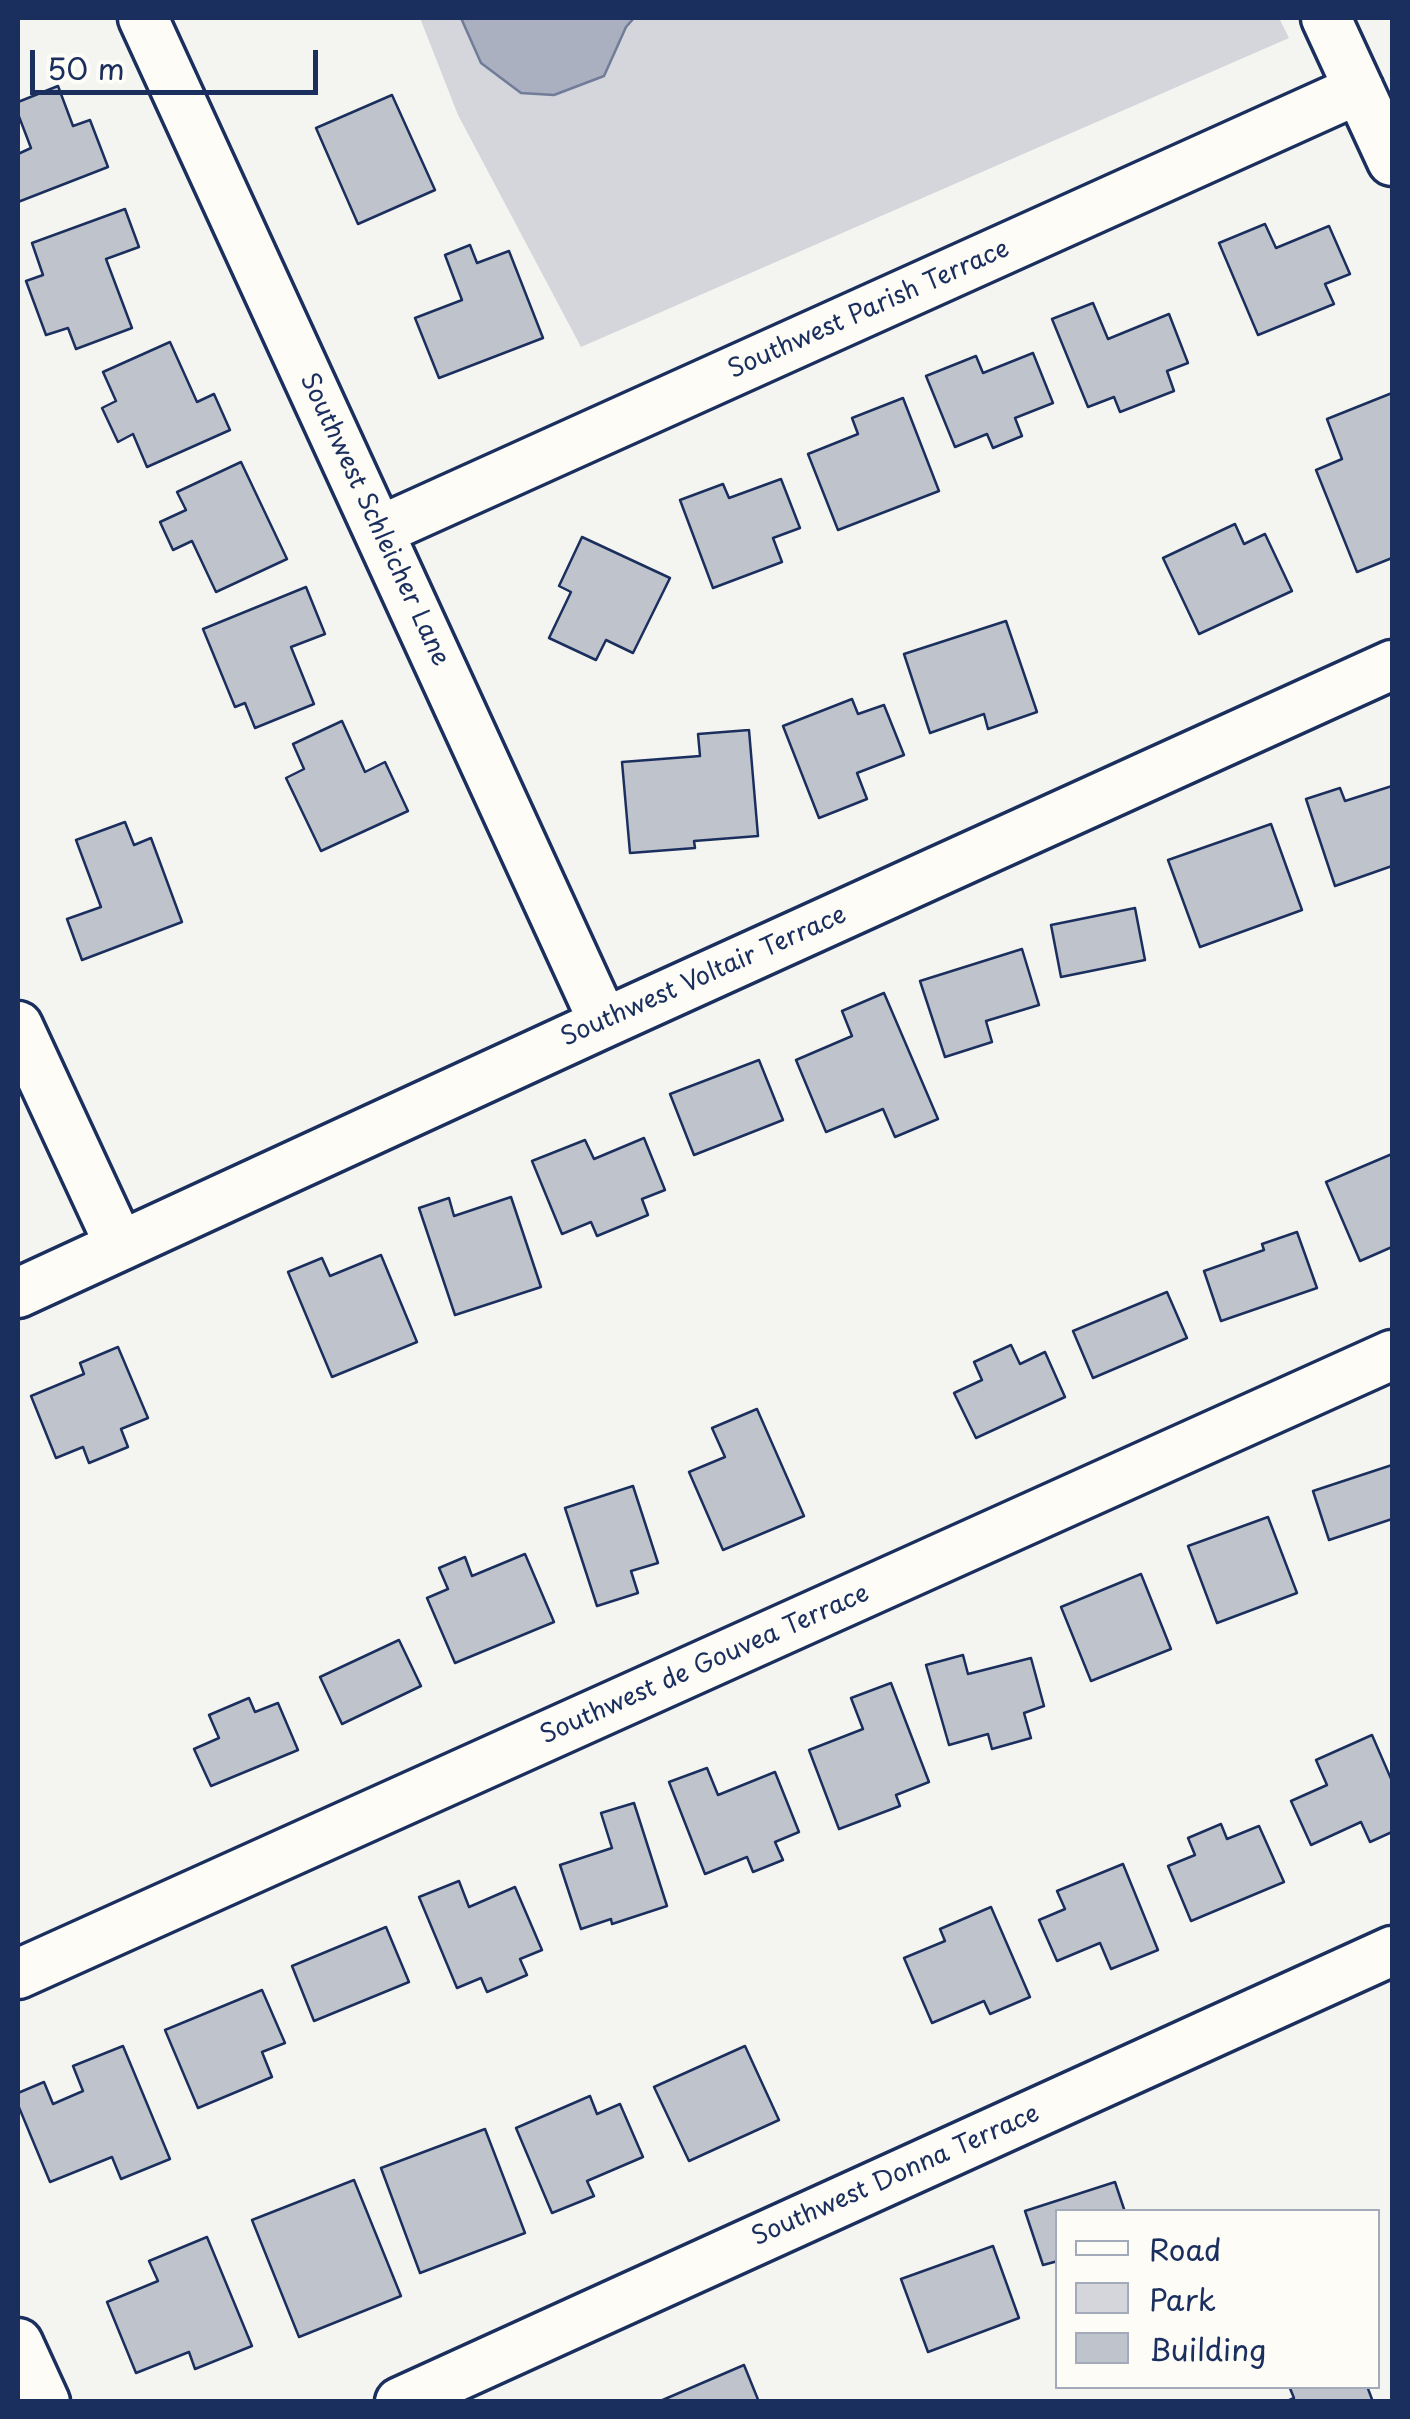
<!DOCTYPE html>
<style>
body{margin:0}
#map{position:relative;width:1410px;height:2419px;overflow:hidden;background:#f4f4f1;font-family:"Playpen Sans",sans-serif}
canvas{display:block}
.frame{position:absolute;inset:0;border:20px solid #1b2f5e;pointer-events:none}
.legend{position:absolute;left:1055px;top:2209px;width:325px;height:180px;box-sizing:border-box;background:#fdfcf7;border:2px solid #a3aaba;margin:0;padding:12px 18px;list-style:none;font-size:30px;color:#1b2f5e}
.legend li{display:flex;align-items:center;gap:20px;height:50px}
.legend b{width:50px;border:2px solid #a3aaba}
.scale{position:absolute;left:30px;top:50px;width:288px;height:45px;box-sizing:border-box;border:5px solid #1b2f5e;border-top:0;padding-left:12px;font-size:30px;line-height:35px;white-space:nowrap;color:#1b2f5e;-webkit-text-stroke:8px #fdfcf7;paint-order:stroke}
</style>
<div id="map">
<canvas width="1410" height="2419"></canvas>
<div class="frame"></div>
<ul class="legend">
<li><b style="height:12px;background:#fdfcf7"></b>Road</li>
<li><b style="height:28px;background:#d4d6db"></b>Park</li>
<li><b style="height:28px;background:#bfc3cc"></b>Building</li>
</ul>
<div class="scale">50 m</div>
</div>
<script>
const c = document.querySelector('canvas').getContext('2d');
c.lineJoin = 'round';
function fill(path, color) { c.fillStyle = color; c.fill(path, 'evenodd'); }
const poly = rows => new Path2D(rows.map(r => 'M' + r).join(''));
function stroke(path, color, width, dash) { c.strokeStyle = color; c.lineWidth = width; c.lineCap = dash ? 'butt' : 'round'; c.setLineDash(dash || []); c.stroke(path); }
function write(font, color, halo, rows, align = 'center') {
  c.font = font + ' "Playpen Sans",sans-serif'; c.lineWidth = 9; c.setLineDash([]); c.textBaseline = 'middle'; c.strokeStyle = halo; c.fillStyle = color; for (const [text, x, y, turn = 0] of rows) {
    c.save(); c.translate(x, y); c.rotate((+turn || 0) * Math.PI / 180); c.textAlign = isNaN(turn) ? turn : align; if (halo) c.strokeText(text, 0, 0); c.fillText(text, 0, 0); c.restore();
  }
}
fill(poly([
 [420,18,461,18,481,63,521,93,553,95,604,76,626,27,634,18,1279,18,1289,38,581,347,458,115]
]), '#d4d6db');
const water = poly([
 [461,18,634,18,626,27,604,76,554,95,521,93,481,63,461,18]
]);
fill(water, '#aab0bf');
stroke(water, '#717c98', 2.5);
const building = poly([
 [58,86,73,126,90,120,108,167,18,202,18,154,31,148,18,114,18,102,58,86],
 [392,95,435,190,358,224,316,128,392,95],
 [125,209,139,247,106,259,132,328,76,349,68,328,46,335,26,281,43,275,32,243,125,209],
 [1265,224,1276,248,1329,226,1350,274,1325,284,1334,304,1258,335,1219,243,1265,224],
 [470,245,477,263,509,251,543,338,439,378,415,318,462,300,445,255,470,245],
 [1093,303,1108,339,1169,314,1188,363,1167,371,1174,391,1120,412,1114,397,1088,407,1052,319,1093,303],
 [170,342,197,402,214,394,230,430,147,467,133,434,118,442,102,408,116,401,103,372,170,342],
 [1033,353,1053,403,1015,418,1022,436,993,448,987,434,955,447,926,376,976,356,983,373,1033,353],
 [1392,393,1392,558,1357,572,1316,470,1342,459,1327,419,1392,393],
 [903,398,939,491,838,530,808,454,858,434,852,418,903,398],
 [241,462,287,559,216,592,192,541,173,550,160,522,186,510,177,492,241,462],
 [781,479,800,528,773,538,782,562,713,588,680,500,723,484,729,498,781,479],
 [1235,524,1244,544,1265,534,1292,591,1199,634,1163,558,1235,524],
 [582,537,670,578,633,653,606,640,596,660,549,638,571,592,559,586,582,537],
 [306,587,325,634,291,647,314,704,255,728,245,703,235,707,203,629,306,587],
 [1006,621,1037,712,988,729,984,714,930,733,904,654,1006,621],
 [852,699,858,714,884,705,904,755,857,773,867,799,819,818,783,726,852,699],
 [342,721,365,772,385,762,408,811,321,851,286,778,304,769,293,744,342,721],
 [749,730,758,836,694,841,695,848,630,853,622,762,700,756,698,734,749,730],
 [1392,786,1392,866,1335,886,1306,799,1340,788,1345,801,1392,786],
 [125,822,134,845,151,838,182,922,82,960,67,919,101,907,76,840,125,822],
 [1271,824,1302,910,1200,947,1168,860,1271,824],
 [1135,908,1145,960,1061,977,1051,925,1135,908],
 [1022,949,1039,1005,986,1021,992,1042,945,1057,920,981,1022,949],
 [884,993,938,1119,895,1137,883,1109,826,1132,796,1060,852,1036,842,1011,884,993],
 [759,1060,783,1120,694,1155,670,1094,759,1060],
 [644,1138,665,1190,642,1199,648,1215,597,1236,591,1222,562,1234,532,1161,585,1140,594,1159,644,1138],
 [1392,1154,1392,1247,1360,1261,1326,1182,1392,1154],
 [511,1197,541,1287,455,1315,419,1208,449,1198,454,1216,511,1197],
 [1297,1232,1317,1288,1221,1321,1204,1271,1264,1250,1262,1244,1297,1232],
 [381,1255,417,1342,332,1377,288,1272,322,1258,330,1276,381,1255],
 [1167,1292,1187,1338,1093,1378,1073,1331,1167,1292],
 [1011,1345,1020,1364,1045,1352,1065,1397,976,1438,954,1393,982,1380,974,1362,1011,1345],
 [118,1347,148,1418,121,1429,128,1447,89,1463,83,1447,56,1458,31,1396,84,1374,80,1363,118,1347],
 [757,1409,804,1516,723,1550,689,1472,725,1457,712,1428,757,1409],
 [1392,1465,1392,1519,1329,1540,1313,1491,1392,1465],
 [633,1486,658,1563,631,1571,638,1593,597,1606,565,1508,633,1486],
 [1268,1517,1297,1593,1217,1623,1188,1546,1268,1517],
 [525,1554,554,1622,455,1663,427,1598,448,1589,439,1568,465,1557,472,1576,525,1554],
 [1141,1574,1171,1649,1091,1681,1061,1607,1141,1574],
 [399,1640,421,1686,342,1724,320,1677,399,1640],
 [963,1655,968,1674,1031,1658,1044,1706,1024,1713,1031,1738,992,1749,988,1734,949,1745,926,1665,963,1655],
 [891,1683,929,1782,896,1795,900,1806,839,1829,809,1750,863,1729,851,1698,891,1683],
 [249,1698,255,1712,278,1703,298,1750,211,1786,194,1749,219,1738,209,1715,249,1698],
 [1372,1735,1392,1781,1392,1832,1370,1842,1361,1822,1311,1845,1291,1801,1327,1785,1316,1760,1372,1735],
 [707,1768,718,1795,775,1772,799,1832,775,1842,783,1860,753,1872,747,1857,705,1874,669,1782,707,1768],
 [634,1803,667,1906,612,1924,611,1919,581,1929,560,1865,612,1848,601,1813,634,1803],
 [1221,1824,1227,1839,1259,1826,1284,1882,1191,1921,1168,1866,1195,1855,1188,1838,1221,1824],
 [1123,1864,1158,1950,1111,1969,1100,1943,1057,1961,1039,1920,1065,1909,1057,1891,1123,1864],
 [459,1881,469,1907,515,1887,542,1950,520,1959,527,1975,487,1992,481,1978,457,1988,419,1897,459,1881],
 [991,1907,1030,1997,990,2014,984,2001,932,2023,904,1958,945,1941,940,1929,991,1907],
 [386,1927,409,1982,314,2021,292,1966,386,1927],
 [262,1990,285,2043,262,2052,272,2077,198,2108,165,2030,262,1990],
 [123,2046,170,2159,121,2179,112,2157,50,2182,18,2105,18,2093,44,2082,53,2104,83,2091,73,2066,123,2046],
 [745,2046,779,2120,689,2161,654,2087,745,2046],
 [590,2096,597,2114,620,2104,643,2157,587,2181,594,2196,552,2213,516,2128,590,2096],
 [485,2129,525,2233,420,2273,381,2168,485,2129],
 [354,2180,401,2296,299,2337,252,2220,354,2180],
 [1115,2182,1125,2212,1058,2212,1058,2261,1043,2265,1025,2211,1115,2182],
 [207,2237,252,2346,195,2369,189,2352,136,2373,107,2302,158,2281,149,2261,207,2237],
 [993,2246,1019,2318,928,2352,901,2279,993,2246],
 [744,2365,759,2402,658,2402,744,2365],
 [1289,2386,1367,2386,1373,2402,1285,2402,1294,2398,1289,2386]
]);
fill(building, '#bfc3cc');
stroke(building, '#1b2f5e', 2.5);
const minor = poly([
 [143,18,604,1023],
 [1326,18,1392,161],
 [379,531,1359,89],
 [18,1026,120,1246],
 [18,1293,604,1023,1392,665],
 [18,1974,1392,1355],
 [18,2343,45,2402],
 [400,2402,1392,1951]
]);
stroke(minor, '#1b2f5e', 55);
stroke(minor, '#fdfcf7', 48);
write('25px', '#1b2f5e', '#fdfcf7', [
 ["Southwest Parish Terrace",869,310,-24],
 ["Southwest Schleicher Lane",374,520,65],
 ["Southwest Voltair Terrace",704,977,-24],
 ["Southwest de Gouvea Terrace",705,1665,-24],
 ["Southwest Donna Terrace",896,2176,-24]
]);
</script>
